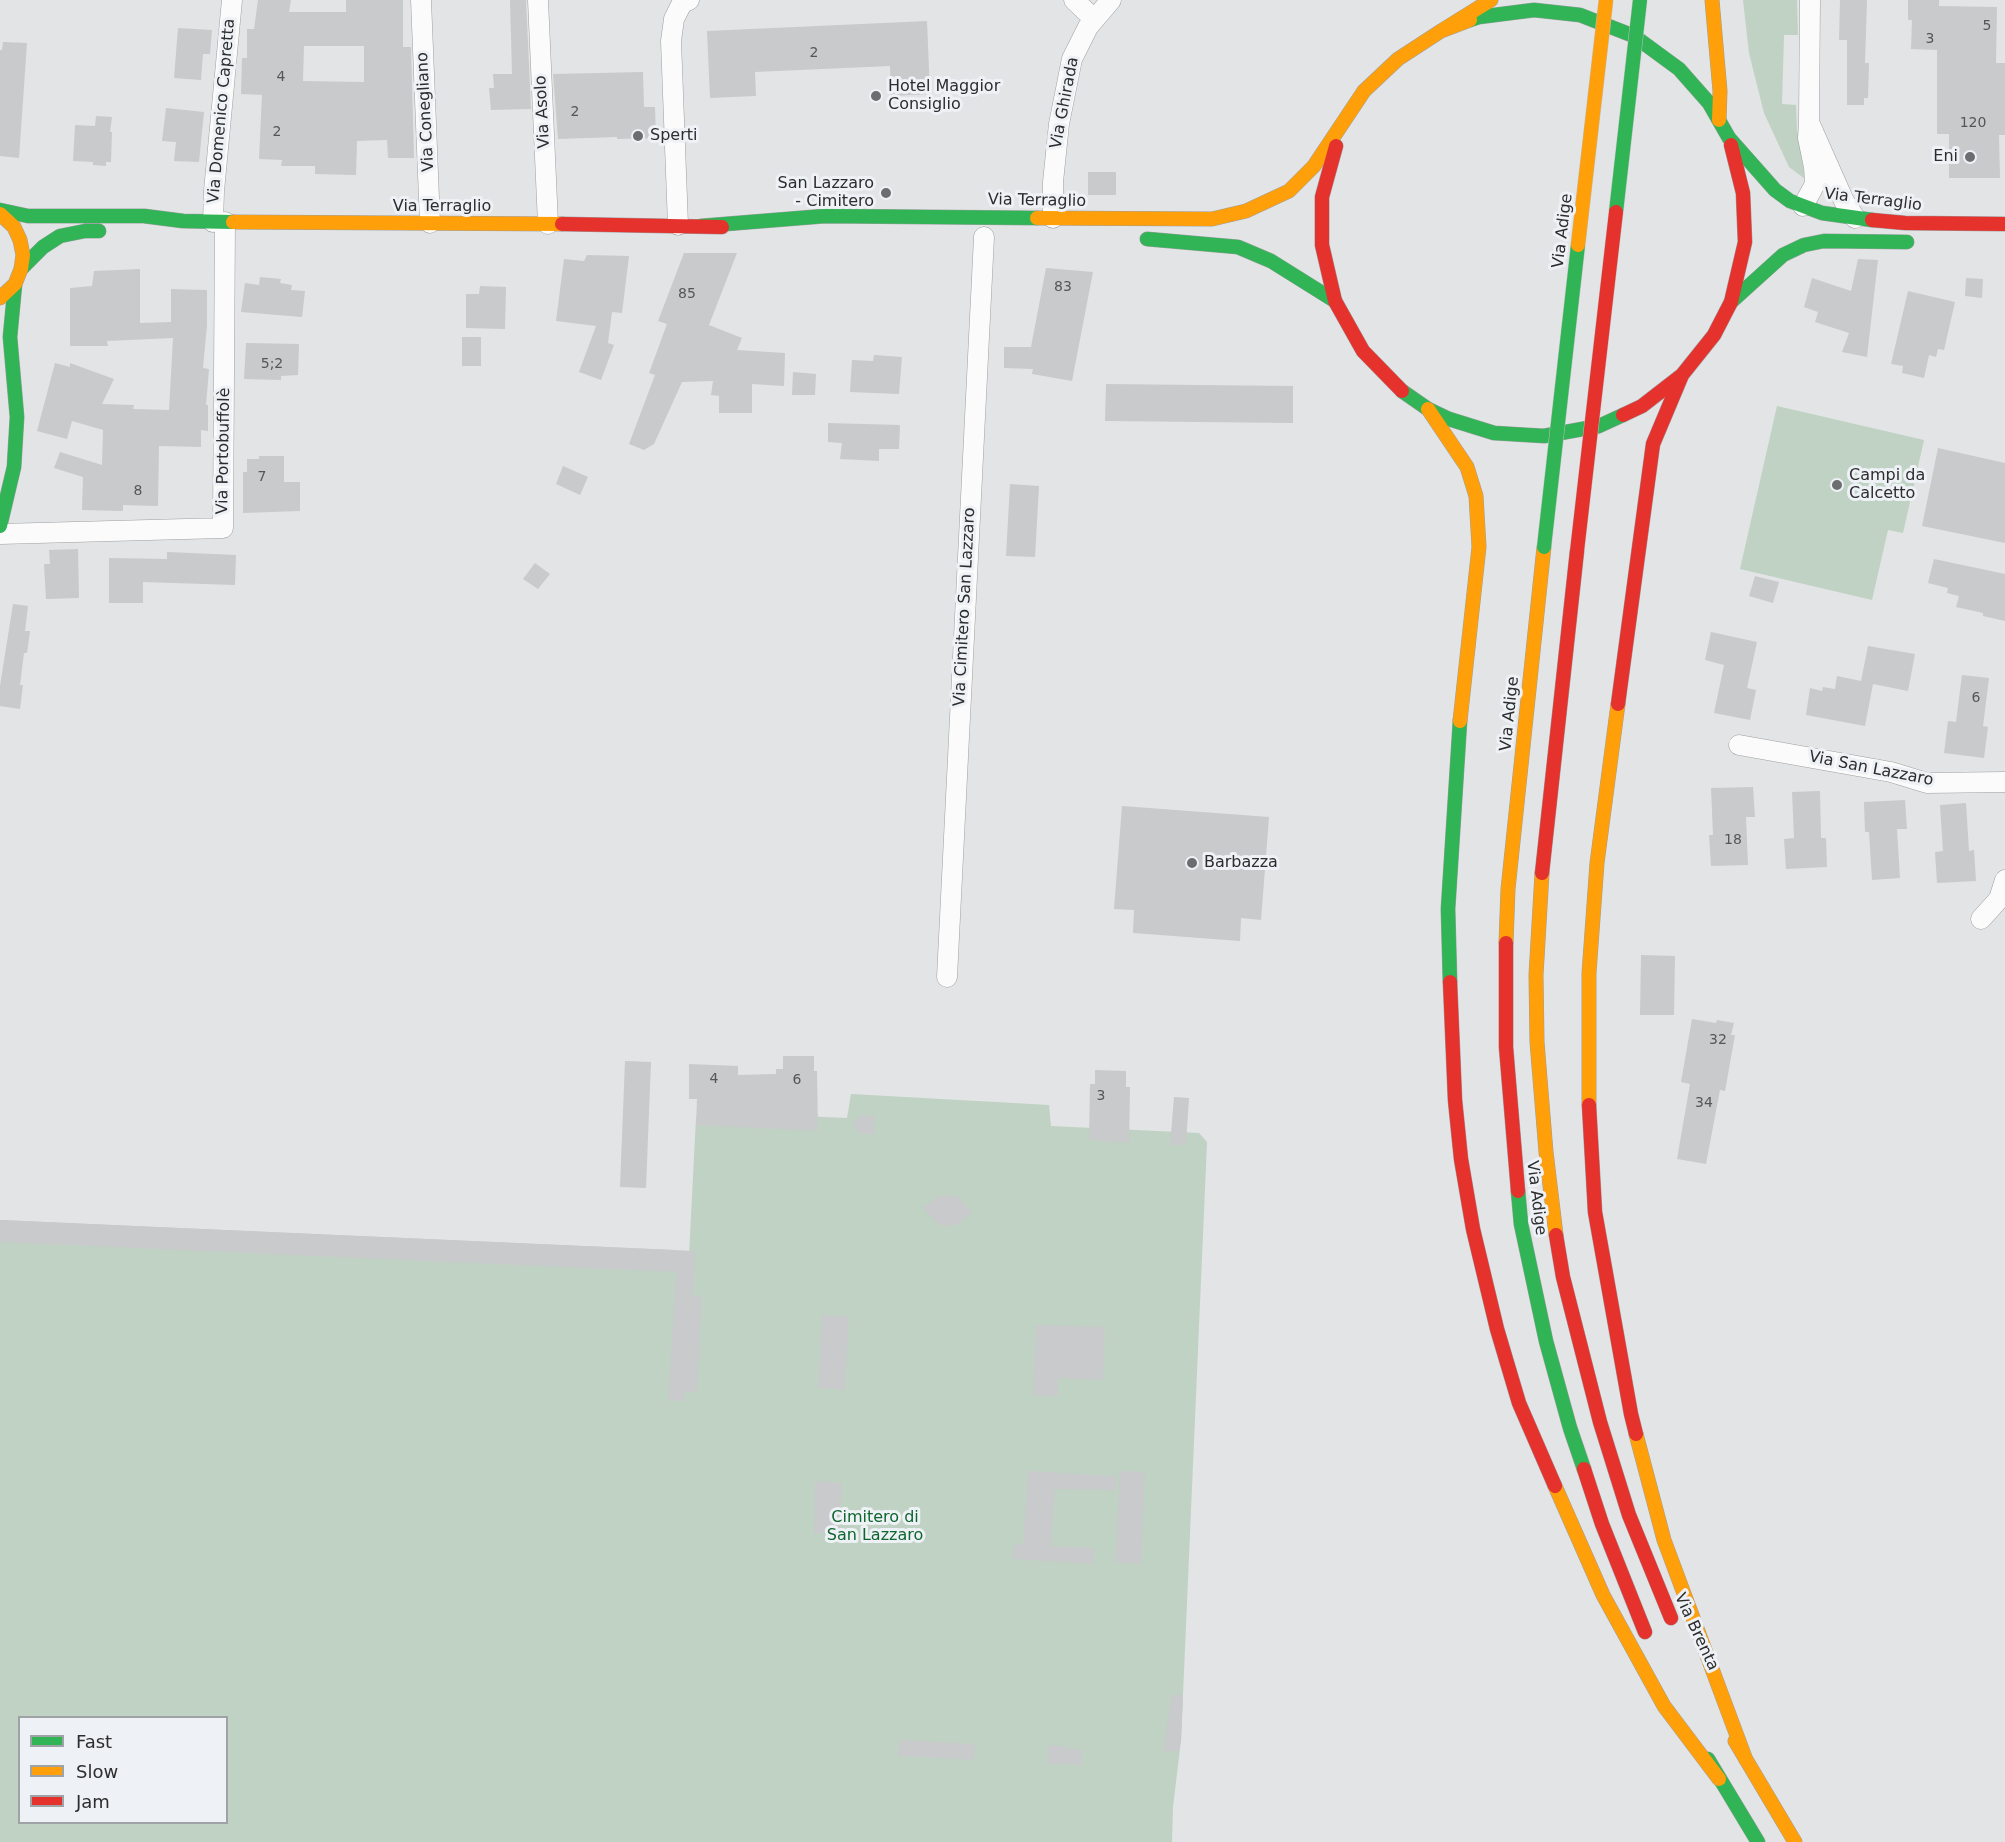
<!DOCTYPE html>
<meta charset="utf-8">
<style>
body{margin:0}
#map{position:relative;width:2005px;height:1842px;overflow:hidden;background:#e2e4e6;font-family:"DejaVu Sans",sans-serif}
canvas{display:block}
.legend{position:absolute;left:18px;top:1716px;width:210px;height:108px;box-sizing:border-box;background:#eef1f5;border:2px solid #a0a3a5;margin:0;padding:8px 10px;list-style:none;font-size:18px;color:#2c2d2e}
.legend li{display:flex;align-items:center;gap:12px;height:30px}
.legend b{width:30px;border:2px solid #a0a3a5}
</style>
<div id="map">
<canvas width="2005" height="1842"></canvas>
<ul class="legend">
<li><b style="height:8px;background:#30b455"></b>Fast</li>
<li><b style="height:8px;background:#ff9f0a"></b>Slow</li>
<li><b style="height:8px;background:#e5322d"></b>Jam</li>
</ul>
</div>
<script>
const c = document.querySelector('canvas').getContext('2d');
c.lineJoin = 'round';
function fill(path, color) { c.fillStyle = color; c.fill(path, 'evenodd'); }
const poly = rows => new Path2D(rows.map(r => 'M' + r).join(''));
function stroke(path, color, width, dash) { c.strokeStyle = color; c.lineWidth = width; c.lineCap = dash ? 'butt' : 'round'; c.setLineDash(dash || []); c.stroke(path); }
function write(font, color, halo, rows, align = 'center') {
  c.font = font + ' "DejaVu Sans",sans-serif'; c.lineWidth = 6; c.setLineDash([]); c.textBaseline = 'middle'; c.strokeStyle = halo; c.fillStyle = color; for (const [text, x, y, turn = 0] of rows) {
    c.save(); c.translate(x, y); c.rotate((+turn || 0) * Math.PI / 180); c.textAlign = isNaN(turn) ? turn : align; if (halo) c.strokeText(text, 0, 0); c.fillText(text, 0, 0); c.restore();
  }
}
fill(poly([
 [1743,0,1797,0,1798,35,1784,35,1782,104,1796,105,1797,129,1805,179,1789,167,1764,113,1749,53],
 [1777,406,1924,440,1903,533,1888,530,1872,600,1740,569],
 [851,1094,1049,1105,1051,1126,1199,1133,1207,1142,1181,1740,1173,1807,1172,1842,0,1842,0,1220,674,1250,674,1271,688,1275,696,1118,704,1112,847,1118],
 [20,1718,226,1718,226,1822,20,1822]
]), '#bfd2c3');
fill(poly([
 [258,0,291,0,289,12,346,12,346,0,403,0,403,47,411,47,414,158,388,158,387,140,357,141,356,175,315,174,315,166,281,166,282,160,259,159,262,95,241,94,242,58,247,58,247,29,254,29],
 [304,46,364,46,364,82,303,81],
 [510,0,526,0,531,109,491,110,489,88,494,88,493,74,512,74],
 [1840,0,1867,0,1865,63,1869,63,1868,98,1864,98,1864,105,1847,105,1847,40,1839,40],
 [1908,0,1939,0,1939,6,1997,7,1996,63,2005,63,2005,135,1999,135,2000,178,1949,178,1949,134,1937,134,1937,50,1911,49,1912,20,1908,20],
 [927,21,930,94,891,96,890,66,755,72,756,96,710,98,707,31],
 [178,28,212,30,210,54,203,54,201,80,174,78],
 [3,42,27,43,19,158,0,156,0,50,2,50],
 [643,72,644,107,655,107,656,138,617,139,617,137,558,139,553,74],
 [166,108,204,112,199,162,174,161,176,142,162,141],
 [96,116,112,117,110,132,112,132,111,162,106,162,106,166,93,165,93,162,73,161,75,125,95,126],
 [1088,172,1116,172,1116,195,1088,195],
 [684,253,737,253,709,325,742,338,737,350,785,353,784,386,752,384,752,413,719,413,719,396,711,395,713,381,682,382,654,444,644,450,629,444,655,375,649,373,667,324,658,321],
 [587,255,629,256,622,313,612,312,608,343,614,345,601,380,579,372,596,326,556,321,564,259,584,261],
 [1858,259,1878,260,1867,357,1842,352,1849,333,1815,322,1818,312,1804,307,1812,278,1851,291],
 [1046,268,1093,272,1072,381,1032,374,1033,369,1004,368,1004,347,1031,347],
 [140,269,140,323,171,322,171,289,207,290,207,325,203,368,209,369,206,405,208,405,208,431,201,430,201,447,159,446,158,506,123,505,123,511,82,510,83,477,54,468,60,452,102,465,103,430,72,421,67,439,37,431,55,363,70,367,70,363,114,379,102,404,134,405,133,409,169,410,173,338,107,341,108,346,70,346,70,288,92,286,94,271],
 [260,277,281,279,280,283,292,285,291,290,305,291,302,317,241,312,245,283,259,285],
 [1966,278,1983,279,1982,298,1965,296],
 [480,286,506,287,505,329,466,328,466,294,479,294],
 [1908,291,1955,302,1944,350,1938,349,1936,357,1929,355,1924,378,1902,373,1903,366,1891,364],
 [462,337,481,337,481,366,462,366],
 [246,343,299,344,298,375,281,376,281,380,244,379],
 [874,355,902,357,899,394,850,392,852,360,873,361],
 [793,372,816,374,815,395,792,395],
 [1106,384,1293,386,1293,423,1105,421],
 [828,423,900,425,899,449,879,449,879,461,840,459,842,443,828,442],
 [1938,448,2005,463,2005,543,1922,526],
 [259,456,284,456,284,482,300,482,300,511,243,513,243,472,247,472,247,459,259,459],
 [563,466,588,477,580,495,556,484],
 [1010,484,1039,486,1035,557,1006,556],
 [78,549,79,598,46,599,44,564,50,564,49,550],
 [167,552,236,555,235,585,143,582,143,603,109,603,109,558,167,559],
 [1934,559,2005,574,2005,621,1983,616,1983,613,1956,607,1959,596,1947,593,1948,588,1928,583],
 [535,563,550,574,538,589,523,579],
 [1755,576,1779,582,1773,603,1749,596],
 [13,604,28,606,25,631,30,631,27,653,24,653,20,685,23,685,20,709,0,706,0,686],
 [1711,632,1757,642,1747,688,1756,690,1750,720,1714,713,1724,665,1705,660],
 [1868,646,1915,654,1908,691,1873,684,1865,726,1806,715,1810,688,1822,691,1823,687,1835,689,1837,676,1861,681],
 [1962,675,1989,678,1983,726,1988,727,1984,758,1944,753,1948,721,1956,722],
 [1753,787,1755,817,1746,817,1748,865,1711,866,1709,835,1713,835,1711,788],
 [1820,791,1821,838,1826,838,1827,867,1786,869,1784,839,1794,838,1792,792],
 [1905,800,1907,829,1897,829,1900,878,1872,880,1869,832,1865,832,1864,802],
 [1966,803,1969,851,1974,850,1976,881,1937,883,1935,852,1943,851,1940,805],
 [1122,806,1269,817,1261,920,1241,918,1240,941,1133,933,1134,910,1114,909],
 [1641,955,1675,956,1674,1015,1640,1015],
 [1692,1019,1716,1023,1717,1020,1734,1023,1731,1035,1735,1035,1725,1091,1720,1090,1706,1164,1677,1159,1690,1084,1681,1082],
 [783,1056,814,1056,814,1071,817,1071,818,1131,696,1125,697,1099,689,1099,689,1064,738,1066,738,1075,776,1074,776,1069,783,1069],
 [625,1061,651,1062,646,1188,620,1187],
 [1095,1070,1126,1071,1126,1087,1130,1087,1129,1143,1089,1140,1090,1084,1095,1084],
 [1174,1097,1189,1098,1186,1144,1170,1146],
 [861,1115,875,1116,874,1134,860,1134,852,1124],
 [938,1196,957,1196,972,1213,954,1226,939,1225,923,1208],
 [0,1220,695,1251,693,1296,702,1297,697,1392,685,1392,684,1401,668,1401,676,1272,0,1242],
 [822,1315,849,1317,845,1390,818,1388],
 [1036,1325,1105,1327,1103,1380,1058,1378,1058,1396,1033,1395],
 [1028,1471,1116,1476,1116,1490,1055,1489,1051,1546,1094,1548,1093,1564,1013,1559,1014,1544,1023,1545],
 [1120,1471,1145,1472,1141,1564,1115,1562],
 [815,1481,842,1483,839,1534,814,1533],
 [1172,1694,1183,1696,1181,1742,1179,1751,1163,1751],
 [899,1740,975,1744,974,1760,898,1756],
 [1048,1745,1067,1746,1067,1749,1082,1749,1082,1765,1047,1764]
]), '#c8cacc');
const street = poly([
 [421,0,430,223],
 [538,0,548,224],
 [1074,0,1094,19],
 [1809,122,1810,0],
 [1803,206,1815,184,1814,167,1808,138,1809,122,1844,201,1855,218],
 [1053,218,1053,182,1059,124,1072,59,1088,27,1111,0],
 [213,222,214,191,232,0],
 [678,225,671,41,674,19,682,3,689,0],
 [0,534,223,528,225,222],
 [1739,745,1891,772,1927,783,2005,782],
 [1981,919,1999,899,2005,880],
 [947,977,984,237]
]);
const fast = poly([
 [1470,20,1479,17,1534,10,1580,15,1634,36,1679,69,1709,103,1729,138,1775,190,1790,201,1822,213,1872,220],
 [0,210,28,216,144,216,183,221,233,222],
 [701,226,825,216,1037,218],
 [1147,239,1238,247,1271,261,1335,301],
 [21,269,43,247,60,236,85,231,99,231],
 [1731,302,1783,255,1804,245,1824,241,1907,242],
 [1402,391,1428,409,1449,419,1494,433,1544,436,1599,426,1623,415],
 [0,526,14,467,17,417,10,337,15,284],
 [1450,982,1448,909,1460,721],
 [1518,1191,1521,1224,1546,1341,1570,1428,1584,1469],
 [1708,1759,1758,1842]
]);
const slow = poly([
 [1712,0,1720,91,1719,120],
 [1441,31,1491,0],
 [0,214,14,227,20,240,23,255,21,269,15,284,0,298],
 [1037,218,1212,219,1246,211,1289,191,1314,166,1364,91,1398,59,1441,31,1470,20],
 [233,222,562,224],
 [1428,409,1467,467,1476,496,1479,547,1460,721],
 [1542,873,1536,975,1537,1042,1546,1152,1556,1235],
 [1506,943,1508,889,1544,547],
 [1589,1105,1589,973,1597,863,1618,704],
 [1636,1434,1664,1540,1746,1760],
 [1555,1486,1603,1595,1664,1706,1719,1779],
 [1735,1741,1795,1842]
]);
const jam = poly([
 [1336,146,1322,197,1322,245,1335,301,1363,351,1402,391],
 [1872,220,1905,223,2005,224],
 [562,224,722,227],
 [1623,415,1642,406,1682,375,1714,335,1731,302,1745,242,1743,193,1731,145],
 [1618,704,1653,444,1682,375],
 [1542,873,1577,551],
 [1506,943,1506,1047,1518,1191],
 [1450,982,1455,1100,1461,1159,1473,1229,1497,1329,1519,1403,1555,1486],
 [1589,1105,1595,1212,1631,1414,1636,1434],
 [1556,1235,1563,1277,1600,1422,1629,1515,1671,1618],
 [1584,1469,1602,1524,1645,1632]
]);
stroke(street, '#9e9fa1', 21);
stroke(fast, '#9e9fa1', 15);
stroke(slow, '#9e9fa1', 15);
stroke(jam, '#9e9fa1', 15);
stroke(street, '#fbfbfb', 20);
stroke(fast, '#30b455', 14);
stroke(slow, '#ff9f0a', 14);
stroke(jam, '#e5322d', 14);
const fastBridge = poly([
 [1616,212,1640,0],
 [1544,547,1578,245]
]);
const slowBridge = poly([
 [1578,245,1606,0]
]);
const jamBridge = poly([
 [1577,551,1616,212]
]);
stroke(fastBridge, '#bfc0c1', 15, []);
stroke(slowBridge, '#bfc0c1', 15, []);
stroke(jamBridge, '#bfc0c1', 15, []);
stroke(fastBridge, '#30b455', 14);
stroke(slowBridge, '#ff9f0a', 14);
stroke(jamBridge, '#e5322d', 14);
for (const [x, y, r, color] of [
 [876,96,6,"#6c6d6e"],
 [638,136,6,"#6c6d6e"],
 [1970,157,6,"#6c6d6e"],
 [886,193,6,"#6c6d6e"],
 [1837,485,6,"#6c6d6e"],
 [1192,863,6,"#6c6d6e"]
]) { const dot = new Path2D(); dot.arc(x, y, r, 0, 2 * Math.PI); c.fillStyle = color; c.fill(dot); stroke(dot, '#eef1f5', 2); }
write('14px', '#555657', null, [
 ["5",1987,26],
 ["3",1930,39],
 ["2",814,53],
 ["4",281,77],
 ["2",575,112],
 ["120",1973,123],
 ["2",277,132],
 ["83",1063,287],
 ["85",687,294],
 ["5;2",272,364],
 ["7",262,477],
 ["8",138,491],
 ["6",1976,698],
 ["18",1733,840],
 ["32",1718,1040],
 ["4",714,1079],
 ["6",797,1080],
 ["3",1101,1096],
 ["34",1704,1103]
]);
write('16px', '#2c2d2e', '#eef1f5', [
 ["Hotel Maggior",888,87],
 ["Consiglio",888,105],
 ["Sperti",650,136],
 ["Eni",1958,157,"right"],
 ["San Lazzaro",874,184,"right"],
 ["- Cimitero",874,202,"right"],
 ["Campi da",1849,476],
 ["Calcetto",1849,494],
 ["Barbazza",1204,863]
], 'left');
write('16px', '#2c2d2e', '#eef1f5', [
 ["Via Ghirada",1065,103,-79],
 ["Via Domenico Capretta",222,111,-85],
 ["Via Conegliano",426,112,-93],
 ["Via Asolo",543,112,-93],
 ["Via Terraglio",1873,200,7],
 ["Via Terraglio",1037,201,1],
 ["Via Terraglio",442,207],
 ["Via Adige",1563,231,-83],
 ["Via Portobuffolè",224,451,-89],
 ["Via Cimitero San Lazzaro",965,607,-87],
 ["Via Adige",1510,714,-84],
 ["Via San Lazzaro",1871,769,11],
 ["Via Adige",1536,1198,83],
 ["Via Brenta",1696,1632,65]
]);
write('16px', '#0f662e', '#eef1f5', [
 ["Cimitero di",875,1518],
 ["San Lazzaro",875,1536]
]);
</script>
